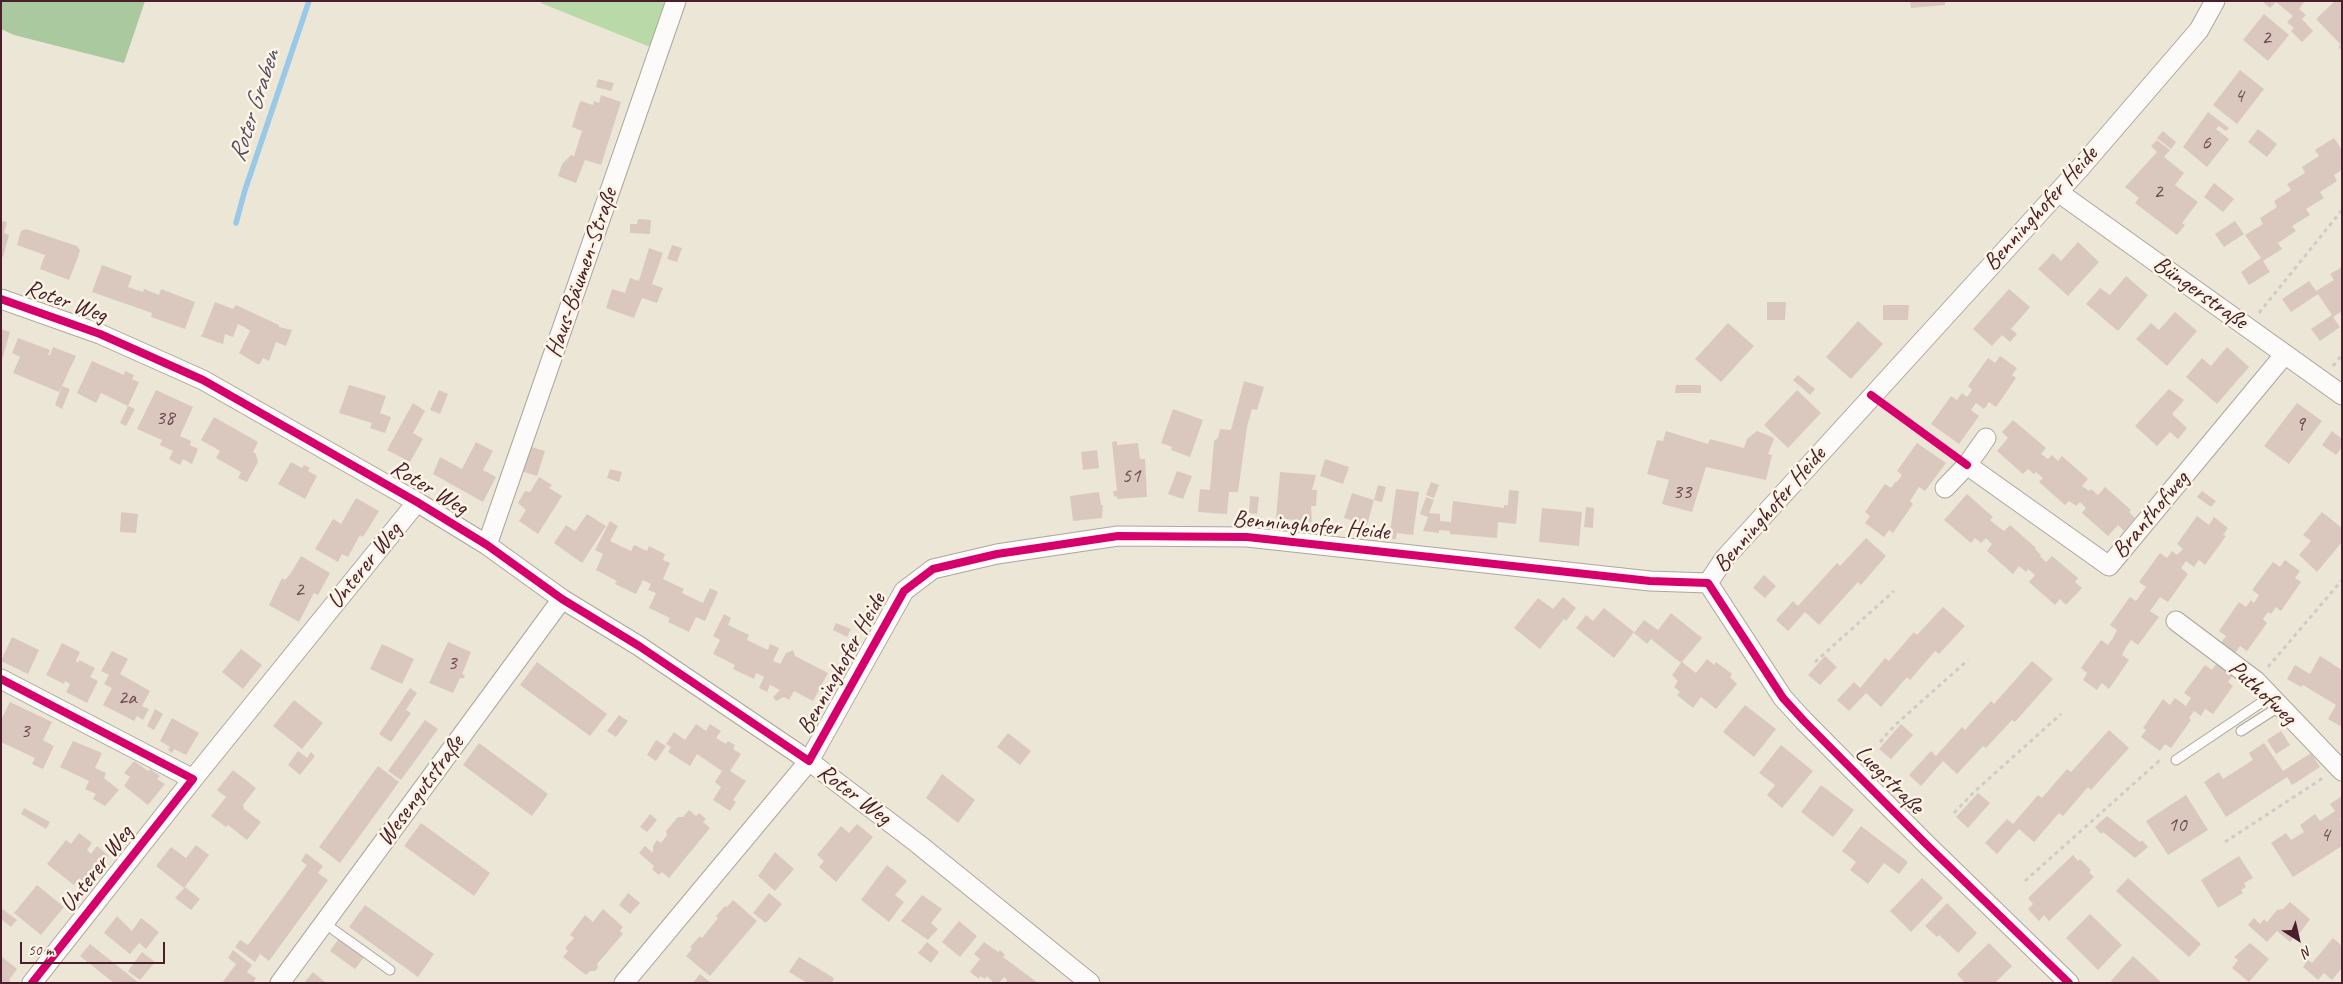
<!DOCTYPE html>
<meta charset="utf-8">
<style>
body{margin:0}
#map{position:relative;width:2343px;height:984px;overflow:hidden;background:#ece6d7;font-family:Caveat,sans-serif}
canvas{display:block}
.frame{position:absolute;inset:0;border:2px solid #4a1f2b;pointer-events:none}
.north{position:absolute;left:2273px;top:914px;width:50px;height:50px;-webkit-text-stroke:4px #fcf5e5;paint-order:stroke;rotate:145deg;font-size:14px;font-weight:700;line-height:20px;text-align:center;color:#4a1f2b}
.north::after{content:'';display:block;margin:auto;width:18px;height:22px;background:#4a1f2b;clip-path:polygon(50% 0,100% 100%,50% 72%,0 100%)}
.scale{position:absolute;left:20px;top:942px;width:145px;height:22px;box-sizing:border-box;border:2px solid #4a1f2b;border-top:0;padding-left:6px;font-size:15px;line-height:18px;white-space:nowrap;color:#4a1f2b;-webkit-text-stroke:4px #fcf5e5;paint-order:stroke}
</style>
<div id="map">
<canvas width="2343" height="984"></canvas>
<div class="frame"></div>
<div class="north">N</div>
<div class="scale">50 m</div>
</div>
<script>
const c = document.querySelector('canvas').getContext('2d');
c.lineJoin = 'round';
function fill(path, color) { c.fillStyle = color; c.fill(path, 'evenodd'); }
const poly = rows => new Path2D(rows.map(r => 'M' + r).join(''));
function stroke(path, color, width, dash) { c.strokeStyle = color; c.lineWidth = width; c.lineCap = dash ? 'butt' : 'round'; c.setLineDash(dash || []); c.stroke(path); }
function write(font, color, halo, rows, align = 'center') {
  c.font = font + ' Caveat,sans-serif'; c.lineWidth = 5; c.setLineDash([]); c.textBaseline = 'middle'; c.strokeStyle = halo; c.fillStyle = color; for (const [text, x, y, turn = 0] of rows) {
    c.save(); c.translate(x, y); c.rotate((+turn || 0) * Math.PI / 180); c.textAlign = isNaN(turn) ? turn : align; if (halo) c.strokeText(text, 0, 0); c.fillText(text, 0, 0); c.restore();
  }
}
fill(poly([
 [542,1,672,1,655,49,541,3]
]), '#bad9a9');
fill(poly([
 [1,1,145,1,124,63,14,35,1,29]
]), '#abc99f');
stroke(poly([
 [236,223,245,190,309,1]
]), '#98c9e6', 5.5);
fill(poly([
 [1910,1,1945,1,1945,5,1911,8],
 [2262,1,2305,1,2299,9,2306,15,2302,19,2313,31,2302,42,2291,31,2294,28,2287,22,2293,16,2276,2,2270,8],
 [2335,1,2342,1,2342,50,2338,47,2341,45,2316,19],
 [2264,14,2289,35,2268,61,2243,40],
 [2240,70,2264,89,2237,124,2213,105],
 [598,79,614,83,611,91,596,87],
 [601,95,621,102,601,165,585,160,576,183,558,176,562,164,571,155,574,156,582,131,572,127,579,104,581,101,593,105,594,101,599,103],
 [2208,112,2229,128,2226,131,2219,126,2216,129,2229,139,2207,167,2183,147],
 [2258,129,2277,144,2267,157,2248,142],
 [2163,131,2176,142,2171,149,2157,138],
 [2334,138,2342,150,2342,170,2334,175,2337,181,2320,192,2324,198,2306,209,2310,215,2292,226,2296,231,2278,243,2282,249,2263,261,2270,272,2249,285,2241,272,2261,258,2245,235,2263,224,2260,218,2277,207,2274,201,2291,190,2287,184,2305,173,2302,167,2319,156,2315,150],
 [2157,140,2170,150,2164,157,2184,173,2175,185,2198,202,2182,223,2185,225,2177,235,2135,203,2139,198,2125,187,2157,152,2151,146],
 [2214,183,2234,199,2223,212,2204,197],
 [638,219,651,220,650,234,630,233,630,224,637,224],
 [1,221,7,222,4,233,9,235,3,257,1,256],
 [2235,221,2244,234,2224,247,2215,234],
 [26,229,77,246,80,250,78,257,69,280,40,269,45,255,17,245,21,231],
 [2078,242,2099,262,2068,296,2038,269,2053,253,2061,261],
 [672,245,682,248,677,262,667,259],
 [649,248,663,253,652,284,663,288,657,303,642,298,634,318,606,308,612,289,625,293,630,278,639,281],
 [102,265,132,276,128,287,143,292,144,289,159,295,161,289,195,302,185,329,151,317,152,313,92,292],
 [2342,267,2342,311,2333,317,2340,327,2320,341,2311,329,2332,315,2318,294,2291,312,2282,299,2309,281,2316,291,2334,280,2330,274],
 [2126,276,2148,295,2118,331,2086,304,2100,288,2110,295],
 [2009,289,2030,307,2011,329,2017,334,2010,342,2002,335,1992,346,1973,329],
 [215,302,233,309,236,305,279,325,279,327,292,330,286,346,276,342,269,361,263,358,260,364,257,364,239,353,250,331,246,328,238,324,233,337,225,334,223,344,200,336,202,335],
 [1767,302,1786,302,1785,320,1767,320],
 [1883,305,1909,305,1908,320,1883,320],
 [2175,312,2197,331,2167,366,2136,339,2151,323,2159,330],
 [1858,321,1883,344,1851,379,1826,357],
 [1728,323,1754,346,1721,382,1695,359],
 [1,329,10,332,2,360,1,360],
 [18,338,50,350,48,355,50,355,53,347,76,356,59,392,13,373,20,357,12,353],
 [2227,347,2249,367,2217,404,2186,377,2202,358,2211,366],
 [2000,356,2017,368,2012,375,2016,378,1996,407,1989,402,1984,409,1976,403,1971,410,1979,416,1959,444,1931,424,1951,396,1957,400,1962,393,1967,397,1972,390,1968,386,1988,358,1995,363],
 [92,361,124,375,125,371,134,375,132,379,139,382,128,406,101,393,96,403,77,393],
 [1798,375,1815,389,1810,395,1793,380],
 [1244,381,1264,387,1257,410,1252,409,1247,427,1238,492,1229,492,1227,514,1198,512,1200,489,1210,490,1214,441,1218,438,1220,429,1231,430],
 [349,385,386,396,380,413,391,417,385,433,370,428,372,423,339,413],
 [1676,385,1701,385,1701,393,1675,393],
 [62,386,70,389,62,409,55,405],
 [2169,389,2184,400,2172,414,2187,428,2178,439,2170,432,2157,446,2135,426],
 [156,390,193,407,180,436,191,441,190,445,198,449,192,464,183,459,180,465,169,459,173,451,160,445,162,440,137,429],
 [439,390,448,394,440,414,430,410],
 [1797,390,1821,413,1788,448,1764,425],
 [413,403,425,411,413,433,423,439,410,462,387,450],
 [2297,403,2322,421,2289,464,2264,446],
 [128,406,135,409,126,426,120,423],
 [1173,409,1203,420,1190,457,1171,450,1172,447,1161,443],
 [214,417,258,442,253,452,256,454,258,462,247,482,238,478,241,472,216,458,220,451,201,440],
 [2013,420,2046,448,2041,454,2048,459,2052,455,2058,461,2062,456,2088,479,2082,486,2089,491,2091,489,2098,495,2105,487,2131,510,2129,512,2135,518,2124,531,2118,525,2108,536,2082,513,2086,508,2080,502,2076,506,2069,501,2065,505,2039,482,2043,478,2036,472,2034,474,2028,469,2023,474,1997,451,2008,438,2002,432],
 [1666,431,1708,444,1710,439,1744,448,1747,439,1757,431,1772,437,1774,439,1768,454,1772,455,1766,480,1706,467,1692,512,1662,504,1669,480,1647,474,1657,440,1663,441],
 [2332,431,2342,439,2342,447,2336,455,2322,445],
 [1117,441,1117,445,1138,443,1140,459,1145,459,1147,497,1117,499,1117,496,1114,497,1113,491,1117,491,1112,442],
 [476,442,493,451,483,470,496,477,483,502,433,474,440,457,462,469],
 [1917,443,1946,463,1925,491,1919,487,1910,501,1913,504,1893,533,1889,530,1884,537,1865,523,1870,516,1865,512,1885,484,1891,488,1896,481,1897,482,1902,475,1897,471],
 [528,446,545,451,537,476,521,471],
 [1097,450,1099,468,1083,470,1081,452],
 [1325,459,1349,467,1343,484,1320,476],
 [291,462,302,468,304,465,310,468,308,471,317,476,305,499,278,484],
 [610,469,622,472,619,482,607,478],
 [1177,471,1192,476,1183,499,1168,494],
 [1280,472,1316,475,1312,490,1317,490,1316,506,1311,506,1312,522,1276,518],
 [539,477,552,485,549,488,562,496,538,534,519,521,526,510,518,503,525,491,530,492],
 [1431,482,1439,485,1434,498,1426,495],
 [1378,485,1386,487,1382,502,1374,500],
 [1396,489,1419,492,1413,535,1397,533,1396,539,1392,539,1393,533,1390,532],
 [1509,490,1519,491,1516,524,1498,522,1497,538,1450,534,1450,531,1439,530,1439,533,1423,531,1428,517,1420,514,1426,497,1434,500,1429,513,1440,514,1440,521,1451,522,1453,501,1504,508,1504,505,1508,505],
 [2202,491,2216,501,2211,507,2197,497],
 [1099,492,1101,505,1103,505,1102,518,1073,521,1070,496],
 [1352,493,1374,500,1367,525,1344,518],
 [1967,494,1993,517,1990,520,1997,526,2004,531,2010,525,2036,548,2035,549,2041,555,2040,556,2046,562,2052,556,2078,578,2075,582,2082,588,2066,605,2060,599,2055,605,2029,582,2035,575,2028,569,2026,572,2019,566,2013,574,1987,551,1992,544,1986,538,1981,543,1975,538,1971,543,1944,520],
 [1250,496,1259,497,1257,514,1249,513],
 [356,498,379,511,363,537,360,535,348,557,342,554,338,562,315,549,333,519,341,524],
 [1586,507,1594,508,1593,528,1584,527],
 [1542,508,1582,512,1579,546,1539,542],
 [121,512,138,514,136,533,120,532],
 [2322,512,2342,528,2342,542,2317,572,2299,555,2311,541,2303,535],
 [587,514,606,526,582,563,554,543,566,525,575,531],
 [2197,516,2209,525,2214,517,2228,528,2223,535,2226,536,2205,565,2199,560,2194,567,2186,561,2181,568,2188,574,2168,602,2160,597,2150,611,2159,617,2138,645,2131,640,2126,647,2122,655,2129,660,2109,689,2102,683,2097,690,2083,680,2087,673,2081,668,2101,640,2108,645,2113,638,2117,630,2110,625,2130,597,2136,601,2146,587,2139,582,2160,553,2167,558,2172,551,2177,555,2183,549,2177,544],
 [610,521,618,526,610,541,631,551,634,545,647,551,649,546,665,554,663,560,670,563,663,579,684,589,682,593,703,603,710,588,718,592,705,621,696,617,689,632,668,622,670,618,649,608,656,593,648,590,651,584,643,580,636,594,615,584,617,581,596,570,603,554,595,550],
 [1866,538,1886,556,1861,585,1858,582,1819,625,1805,612,1788,631,1776,620,1793,601,1798,606,1837,563,1840,566],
 [301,556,330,573,318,595,314,593,299,622,269,605,282,578,285,580,291,573],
 [2285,560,2300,571,2295,578,2301,582,2281,611,2276,607,2271,614,2268,612,2263,619,2267,623,2247,651,2240,646,2235,653,2221,643,2226,636,2219,631,2239,602,2246,607,2251,600,2254,603,2259,595,2252,590,2273,562,2280,567],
 [1764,575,1776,586,1765,598,1753,588],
 [1563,597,1576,608,1566,621,1564,619,1540,649,1514,628,1538,598,1553,609],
 [1943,607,1965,626,1939,654,1935,651,1910,680,1907,677,1881,707,1866,693,1849,711,1837,700,1854,682,1860,688,1885,658,1889,661,1914,632,1917,635],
 [1604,608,1634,632,1614,658,1576,628,1586,615,1593,621],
 [1671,613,1702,638,1682,662,1696,673,1707,659,1714,665,1716,662,1732,674,1730,677,1737,684,1716,709,1701,697,1693,708,1677,695,1680,692,1674,687,1678,681,1672,675,1681,663,1651,639,1647,644,1634,633,1644,620,1658,630],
 [724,614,731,618,728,625,749,635,747,640,768,650,770,644,779,648,773,661,780,664,786,653,793,650,795,656,828,673,813,701,794,691,789,700,784,697,776,701,773,697,780,690,770,685,767,692,759,688,764,677,756,673,754,679,733,669,735,665,713,654,720,640,713,636],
 [836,623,851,629,847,637,833,630],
 [12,637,39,650,28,674,1,661],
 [448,642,471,652,462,674,465,675,463,679,460,678,453,693,429,683],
 [62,643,80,652,76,661,78,663,79,660,95,668,90,677,98,681,87,703,66,692,70,684,65,681,64,684,46,675],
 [382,644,414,659,402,684,370,669],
 [241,649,262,665,243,689,222,672],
 [112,651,128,659,120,674,150,691,142,706,149,709,143,720,137,716,134,721,103,705,112,688,104,684,109,675,101,671],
 [1825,656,1837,667,1820,685,1808,675],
 [2320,656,2342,670,2342,727,2328,719,2336,705,2303,685,2301,687,2287,679,2295,665,2310,674],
 [2032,661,2053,679,2015,722,2012,720,1986,748,1983,746,1957,774,1943,761,1921,786,1909,775,1931,751,1936,756,1962,727,1965,730,1991,701,1994,704],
 [537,662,607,714,590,736,520,685],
 [2217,663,2233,675,2228,682,2233,686,2213,714,2205,709,2201,716,2194,711,2189,718,2191,720,2171,748,2165,744,2160,751,2141,737,2146,730,2143,728,2163,699,2170,705,2175,698,2186,706,2191,698,2184,693,2205,665,2212,670],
 [410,688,417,693,406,710,411,713,391,742,379,734],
 [294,700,323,723,302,749,273,726],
 [10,702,52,722,43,740,54,746,43,769,32,764,35,758,1,742,1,720],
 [1745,705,1776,729,1754,757,1723,732],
 [155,709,163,714,154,730,147,726],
 [619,715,628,721,616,737,607,731],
 [172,718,199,733,186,755,174,749,172,753,168,750,170,747,160,741],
 [425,720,438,729,401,780,388,771],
 [696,724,706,731,710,724,721,731,716,738,726,744,728,741,735,745,733,749,741,754,730,771,746,781,733,800,736,802,730,811,713,800,721,787,715,782,722,771,697,754,690,766,668,752,671,747,666,744,674,732,685,740],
 [1901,724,1913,735,1891,759,1879,749],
 [2109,730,2129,748,2091,790,2088,787,2063,816,2059,813,2034,842,2019,829,1997,854,1985,843,2007,819,2013,824,2038,795,2042,798,2067,769,2071,772],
 [2281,731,2290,745,2276,754,2267,740],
 [1008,733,1031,751,1020,765,997,747],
 [656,740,666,746,656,761,647,755],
 [73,741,102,753,95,768,106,773,104,778,119,790,105,806,93,799,96,794,85,789,89,781,60,767],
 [479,743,548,794,532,816,463,765],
 [2264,743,2283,771,2311,753,2320,767,2292,785,2287,777,2226,817,2204,782,2219,772,2223,779,2253,760,2249,753],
 [1781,745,1813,771,1782,808,1767,795,1775,785,1759,773],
 [298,751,307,758,311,752,315,756,300,775,288,765],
 [134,761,148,771,150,769,160,776,157,779,165,784,148,805,124,786,130,777,124,773],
 [378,766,399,782,340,863,319,847],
 [233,770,256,788,243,805,244,809,261,822,247,840,228,825,226,827,211,816,226,797,217,790],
 [942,774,975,800,958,823,926,798],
 [1821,785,1854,810,1833,837,1801,812],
 [1978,793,1990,803,1968,828,1956,817],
 [2186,795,2208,830,2168,855,2146,821],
 [2342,796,2342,817,2340,819,2342,822,2342,846,2293,877,2271,843,2286,833,2291,840,2304,832,2300,825,2315,814,2320,821,2335,811,2330,804],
 [24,808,50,822,46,829,21,814],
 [689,810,696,816,699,813,706,819,703,822,710,828,669,878,662,872,659,875,652,869,654,866,639,853,645,846,653,853,653,846,657,840,661,843,667,835,666,831,678,817,683,817],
 [650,814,657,820,647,832,640,827],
 [2107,816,2140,842,2142,840,2148,847,2135,858,2103,832,2101,834,2095,827],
 [421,823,490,873,474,896,404,846],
 [857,824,873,837,836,882,819,867,824,861,817,855,841,826,849,833],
 [1861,826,1908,862,1899,874,1884,863,1868,884,1850,870,1856,862,1842,851],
 [79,833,92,843,87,850,91,854,97,846,109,856,86,884,79,878,74,885,47,864,66,840,71,844],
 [196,845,209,855,184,888,156,866,171,847,186,858],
 [775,852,794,869,775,891,758,876],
 [306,853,323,866,318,873,328,880,269,961,260,954,255,962,235,947,240,940,248,945,307,865,301,861],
 [2073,855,2078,861,2080,859,2091,870,2089,872,2094,877,2049,921,2044,915,2039,921,2028,909,2033,904,2028,898],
 [2239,856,2253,878,2244,883,2246,887,2241,890,2243,893,2218,908,2201,880],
 [887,865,907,881,895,895,904,902,889,922,861,900],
 [1922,878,1943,898,1911,932,1890,911],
 [2128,878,2201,944,2189,957,2116,891],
 [37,885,64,907,41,935,14,913],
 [185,887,200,899,191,910,175,898],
 [628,893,640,903,630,914,619,905],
 [769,893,782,904,766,923,753,913],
 [922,895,942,909,931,923,938,929,928,940,901,921],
 [733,900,757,921,710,976,686,956,692,949,690,947,700,936,702,938,718,918,716,916,725,906,727,907],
 [2290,902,2310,919,2300,933,2297,933,2290,942,2277,931,2267,942,2248,925,2254,918,2260,924,2264,919,2267,922,2277,910,2283,909],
 [1947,903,1977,933,1958,953,1939,935,1937,937,1925,926],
 [365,905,434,954,418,977,349,927],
 [1,908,17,920,11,927,1,919],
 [603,909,623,927,620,931,623,934,597,964,598,968,595,971,590,971,586,975,563,957,568,951,565,948,574,938,570,935,585,915,593,922],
 [2090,914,2122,945,2098,970,2066,938],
 [117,916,132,931,141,918,159,932,146,949,139,943,130,954,104,933],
 [959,921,977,936,960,957,942,942],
 [339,938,365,956,355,969,330,951],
 [2333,938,2342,946,2342,968,2332,980,2324,973,2318,980,2303,967,2308,960,2312,963],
 [927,942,939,952,931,963,918,953],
 [984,942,998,952,1000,950,1005,955,1003,957,1038,983,1006,983,1007,980,1004,977,999,983,994,983,987,976,985,979,980,976,979,979,970,972,980,959,974,954],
 [1989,943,2012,966,1995,983,1965,983,1957,974],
 [2250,943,2269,959,2249,982,2232,968,2238,960,2234,957],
 [90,944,139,983,114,983,80,956],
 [233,950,252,965,247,972,256,978,253,983,222,983,236,964,228,958],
 [142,952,155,962,140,980,128,971],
 [1,956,17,969,9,980,12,983,1,983],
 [2133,956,2162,983,2113,983,2111,981],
 [799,957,834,978,832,983,807,983,789,972],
 [313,972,326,983,304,983],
 [700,974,711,983,693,983]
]), '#dac8bf');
const lane = poly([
 [2241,731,2280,706],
 [2176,760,2271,696],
 [324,923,390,970]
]);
const street = poly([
 [2058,192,2342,395],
 [1,299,100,334,203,380,417,502,487,545,562,599,639,646,809,761,917,843,1090,983],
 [1967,465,2109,566,2285,354],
 [1945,488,1967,465,1986,438],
 [487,545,676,1],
 [1708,583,1724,559,2081,167,2199,30,2215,1],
 [1708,583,1783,698,1804,721,1926,844,2069,983],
 [2176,621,2256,681,2342,771],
 [1,679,193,779],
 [32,983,193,779,417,502],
 [280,983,562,599],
 [624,983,809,761,904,591,933,569,997,554,1118,536,1247,537,1650,581,1708,583]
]);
stroke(lane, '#aea59e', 11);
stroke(street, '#aea59e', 21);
stroke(poly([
 [2259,313,2342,210],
 [2333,366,2342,355],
 [1815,662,1894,591],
 [2268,667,2342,580],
 [1880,742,1894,726,1968,660],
 [1954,813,1975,791,2061,714],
 [2225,842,2323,778],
 [2025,881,2159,761,2162,764]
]), '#cfcbc9', 3, [4, 4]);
stroke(lane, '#fcfbf9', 9);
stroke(street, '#fcfbf9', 19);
stroke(poly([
 [1,299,100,334,203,380,417,502,487,545,562,599,639,646,809,761,904,591,933,569,997,554,1118,536,1247,537,1650,581,1708,583,1783,698,1804,721,1926,844,2069,983],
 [1871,395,1967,465],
 [1,679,193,779,32,983]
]), '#d6006c', 8);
write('21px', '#6e4950', null, [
 ["2",2266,38],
 ["4",2239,96],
 ["6",2206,143],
 ["2",2158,192],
 ["38",165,418],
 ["9",2300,424],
 ["51",1131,476],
 ["33",1682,492],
 ["2",299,590],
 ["3",452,663],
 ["2a",127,698],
 ["3",25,731],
 ["10",2177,825],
 ["4",2325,835]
]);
write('24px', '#4a1f2b', '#fcf5e5', [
 ["Benninghofer Heide",2041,209,-48],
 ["Haus-Bäumen-Straße",582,273,-71],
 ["Büngerstraße",2200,293,35],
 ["Roter Weg",66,302,20],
 ["Roter Weg",429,488,31],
 ["Benninghofer Heide",1770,510,-49],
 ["Branthofweg",2151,515,-50],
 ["Benninghofer Heide",1311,526,5],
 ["Unterer Weg",365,566,-51],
 ["Benninghofer Heide",842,664,-61],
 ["Puthofweg",2262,693,43],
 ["Luegstraße",1889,780,45],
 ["Wesengutstraße",421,791,-54],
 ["Roter Weg",854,795,37],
 ["Unterer Weg",97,869,-52]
]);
write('italic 25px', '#574e65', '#fcf5e5', [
 ["Roter Graben",255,106,-72]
]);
</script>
